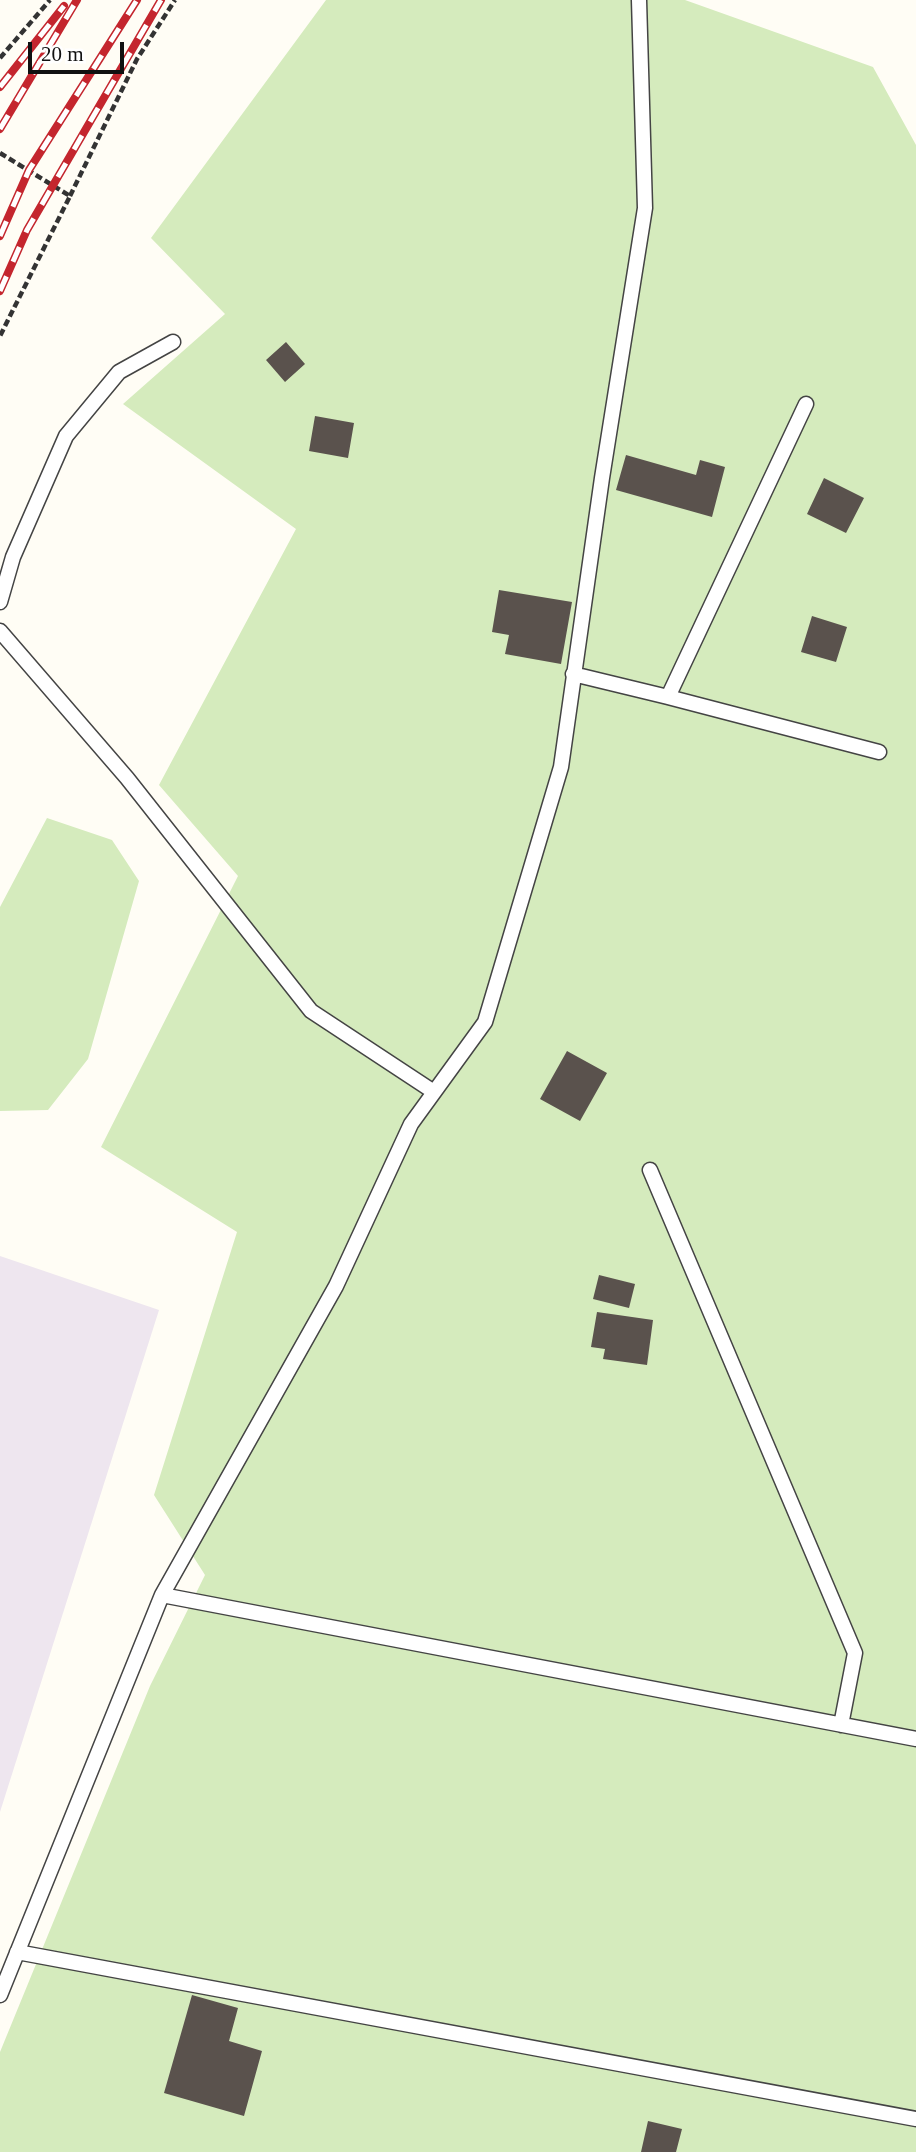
<!DOCTYPE html>
<style>
body{margin:0}
#map{position:relative;width:916px;height:2152px;overflow:hidden;background:#fffdf5;font-family:"Times New Roman",serif}
canvas{display:block}
.scale{position:absolute;left:28px;top:42px;width:96px;height:32px;box-sizing:border-box;border:4px solid #111;border-top:0;padding-left:9px;font-size:21px;line-height:24px;white-space:nowrap;color:#111;-webkit-text-stroke:5px #fff;paint-order:stroke}
</style>
<div id="map">
<canvas width="916" height="2152"></canvas>
<div class="scale">20 m</div>
</div>
<script>
const c = document.querySelector('canvas').getContext('2d');
c.lineJoin = 'round';
function fill(path, color) { c.fillStyle = color; c.fill(path, 'evenodd'); }
const poly = rows => new Path2D(rows.map(r => 'M' + r).join(''));
function stroke(path, color, width, dash) { c.strokeStyle = color; c.lineWidth = width; c.lineCap = dash ? 'butt' : 'round'; c.setLineDash(dash || []); c.stroke(path); }
fill(poly([
 [0,1256,159,1310,0,1812]
]), '#eee6ef');
fill(poly([
 [326,0,685,0,873,67,916,145,916,2152,0,2152,0,2052,150,1686,205,1575,154,1495,237,1232,101,1147,238,876,159,785,296,529,123,404,225,314,151,238],
 [47,818,112,840,139,881,88,1059,48,1110,0,1111,0,907]
]), '#d5ebbd');
fill(poly([
 [286,342,305,364,285,382,266,360],
 [315,416,354,423,348,458,309,451],
 [626,455,696,475,700,460,725,467,712,517,616,490],
 [824,478,864,498,846,533,807,514],
 [499,590,572,602,561,664,505,654,509,635,492,632],
 [812,616,847,627,836,662,801,652],
 [567,1051,607,1073,580,1121,540,1099],
 [599,1275,635,1284,629,1308,593,1299],
 [597,1312,653,1320,647,1365,603,1359,605,1349,591,1347],
 [192,1995,238,2008,229,2041,262,2051,244,2116,164,2093],
 [648,2121,682,2129,676,2152,641,2152]
]), '#5a524d');
const service = poly([
 [0,602,13,557,66,436,119,372,173,342],
 [0,631,127,778,311,1011,434,1092],
 [573,674,668,697,806,404],
 [668,697,879,752],
 [650,1170,855,1653,841,1725],
 [162,1595,916,1739],
 [17,1952,916,2119],
 [0,1995,162,1595,336,1286,411,1124,485,1022,561,767,602,478,645,208,639,0]
]);
stroke(service, '#444', 17);
stroke(poly([
 [0,58,50,0],
 [0,153,70,196,0,336],
 [70,196,137,59,175,0]
]), '#333', 4.5, [7, 3.5]);
stroke(service, '#fff', 14);
const rail = poly([
 [0,87,64,6],
 [0,129,77,0],
 [0,236,29,170,137,0],
 [0,291,27,230,161,0]
]);
stroke(rail, '#c4262e', 8);
stroke(rail, '#fff', 5, [16]);
</script>
